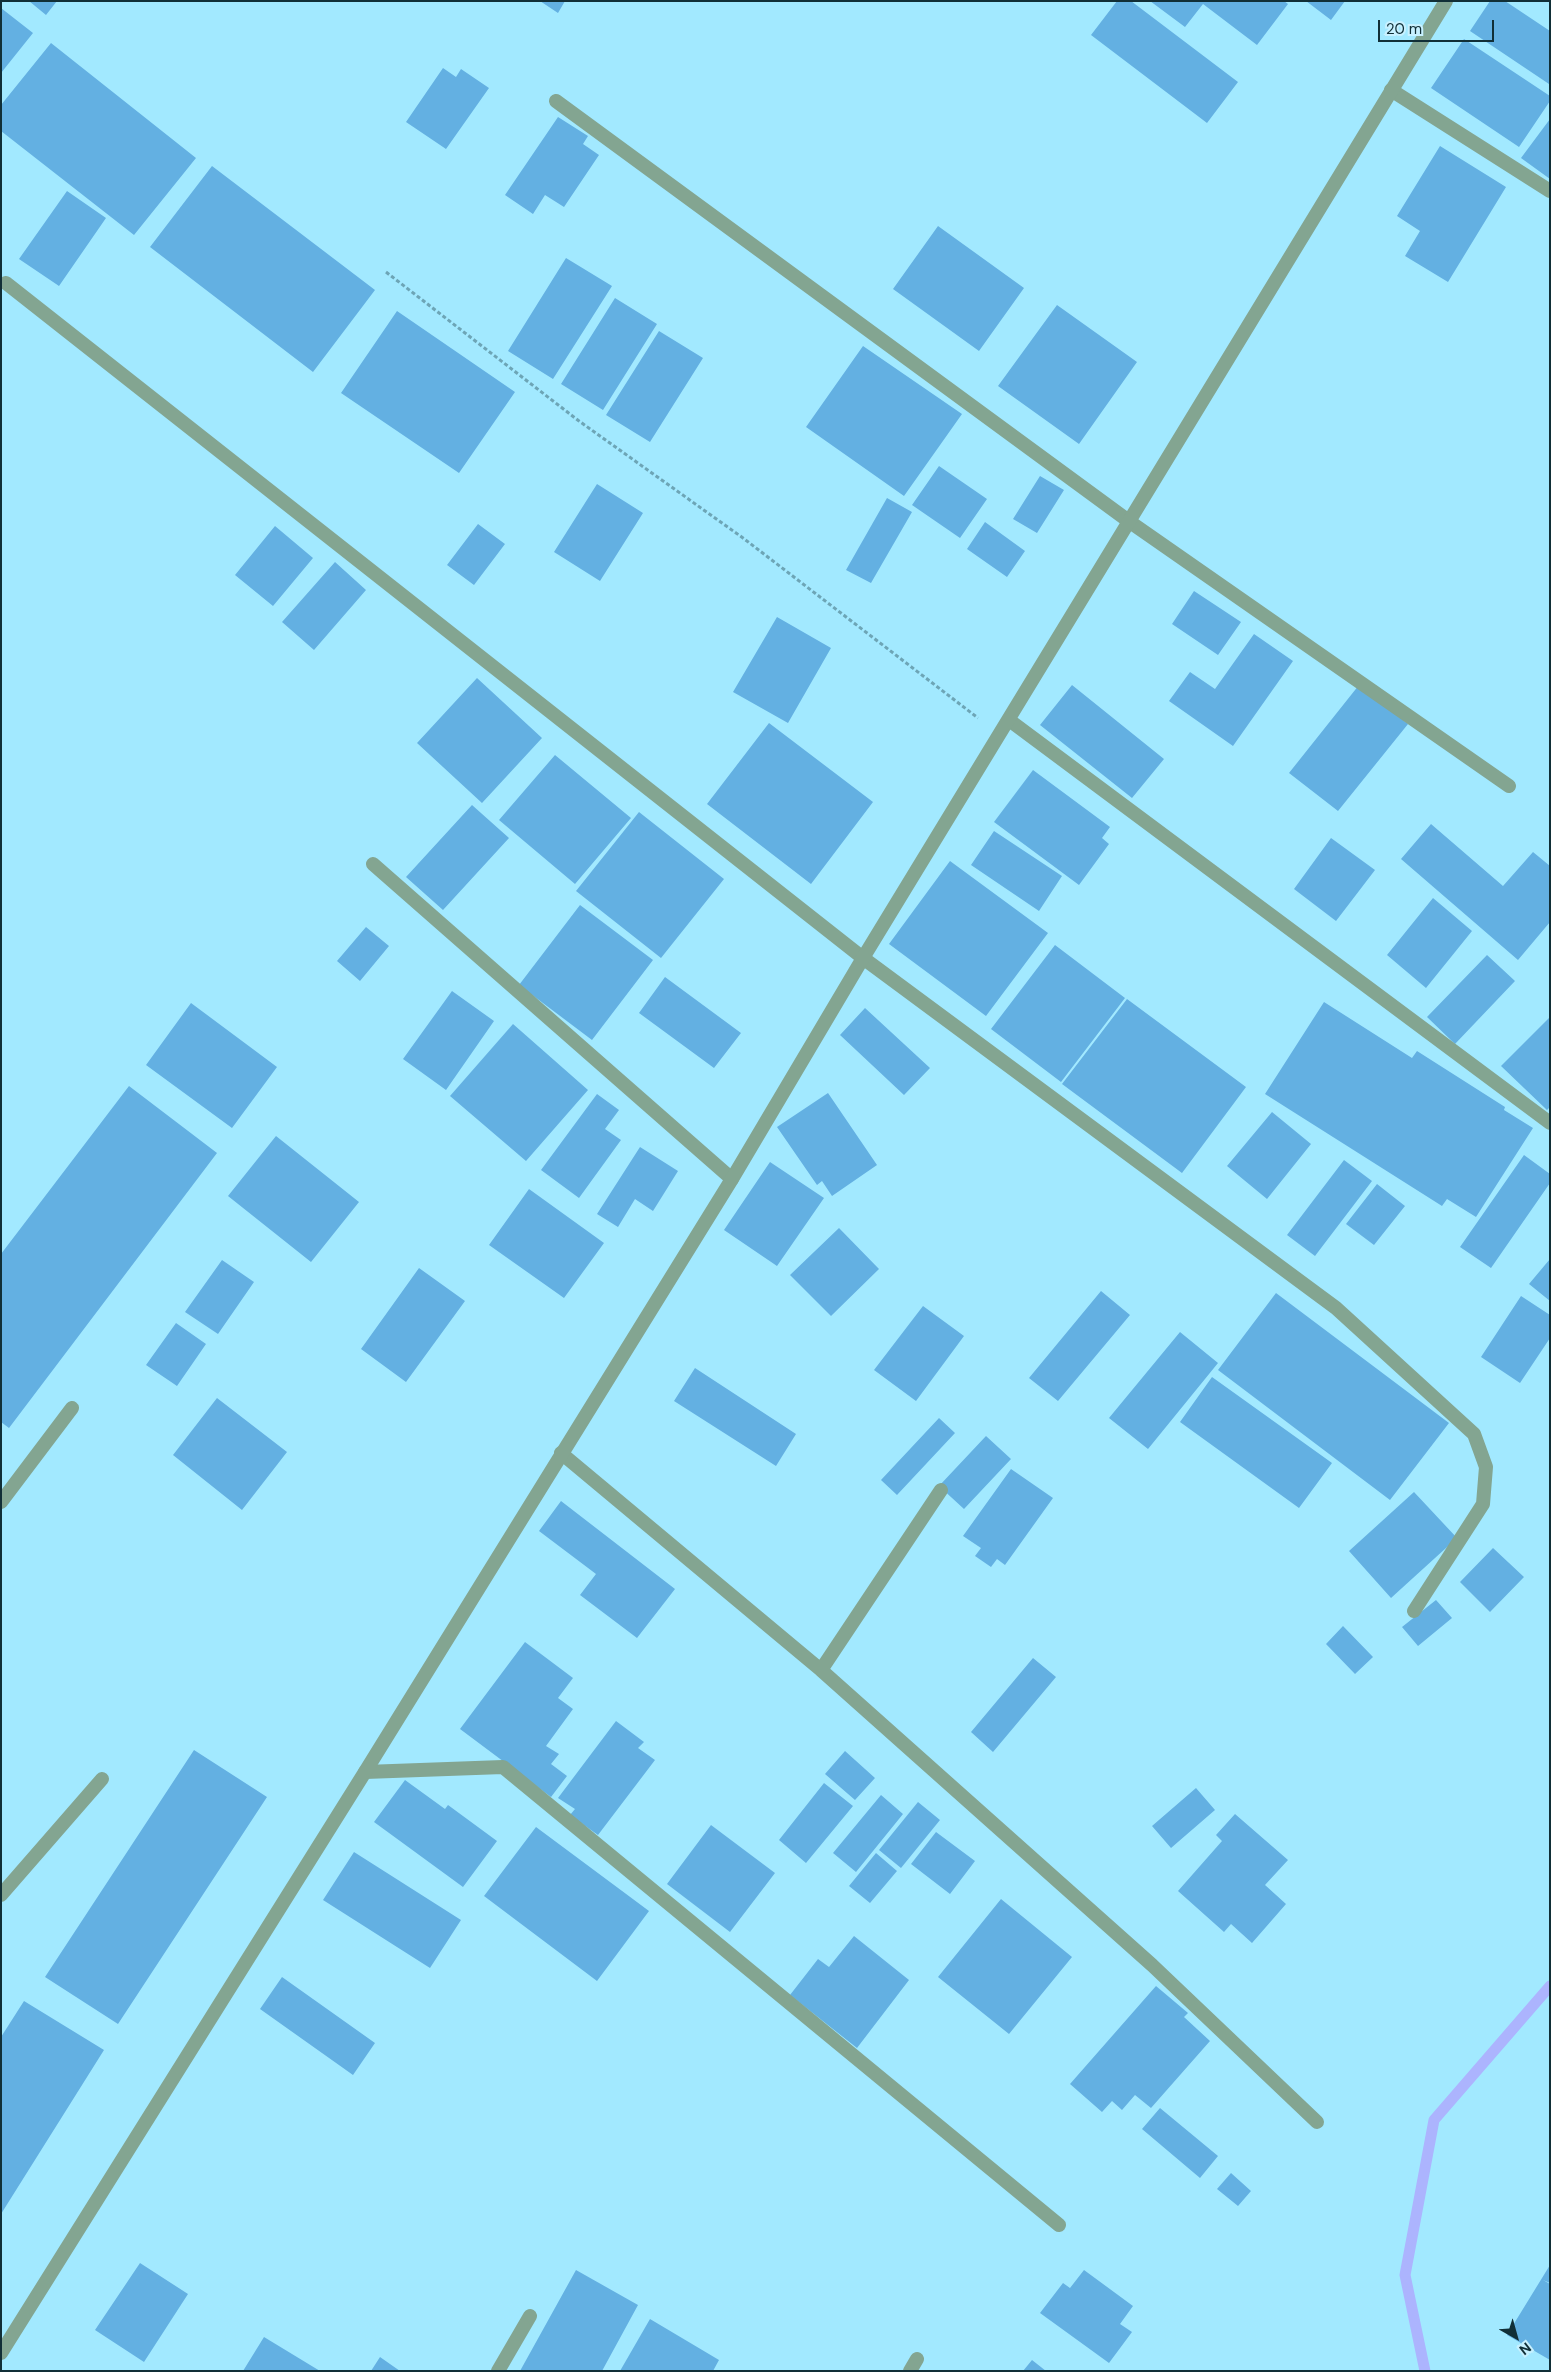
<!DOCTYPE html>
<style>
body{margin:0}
#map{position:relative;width:1551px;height:2372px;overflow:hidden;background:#a2e9ff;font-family:"DM Sans",sans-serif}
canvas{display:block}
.frame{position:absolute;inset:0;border:2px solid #112f37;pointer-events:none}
.north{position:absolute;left:1491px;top:2312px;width:50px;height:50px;-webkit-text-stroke:4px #c8f1ff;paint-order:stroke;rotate:142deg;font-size:14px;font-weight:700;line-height:20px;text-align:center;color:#112f37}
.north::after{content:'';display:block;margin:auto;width:18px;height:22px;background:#112f37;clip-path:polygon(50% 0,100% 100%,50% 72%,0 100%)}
.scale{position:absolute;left:1378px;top:20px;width:116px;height:22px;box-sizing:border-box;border:2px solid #112f37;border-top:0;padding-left:6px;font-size:15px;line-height:18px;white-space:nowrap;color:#112f37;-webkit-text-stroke:4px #c8f1ff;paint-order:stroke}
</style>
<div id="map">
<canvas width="1551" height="2372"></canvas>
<div class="frame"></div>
<div class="north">N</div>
<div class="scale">20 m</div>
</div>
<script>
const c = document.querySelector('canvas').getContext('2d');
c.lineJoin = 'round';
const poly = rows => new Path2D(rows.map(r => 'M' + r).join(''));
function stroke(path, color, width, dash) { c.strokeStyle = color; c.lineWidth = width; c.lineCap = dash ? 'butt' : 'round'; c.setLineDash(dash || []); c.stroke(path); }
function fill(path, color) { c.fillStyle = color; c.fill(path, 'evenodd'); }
stroke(poly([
 [1425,2371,1405,2275,1434,2120,1550,1986]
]), '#acb4fe', 11);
fill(poly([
 [29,1,57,1,46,15],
 [540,1,565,1,558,13],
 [1117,1,1131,1,1238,82,1207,123,1091,35],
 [1150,1,1284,1,1288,4,1257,45,1203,4,1185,27],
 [1306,1,1345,1,1331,20],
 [1490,1,1505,1,1550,31,1549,84,1470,31],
 [1,8,33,33,1,73],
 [1464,39,1550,96,1550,101,1519,147,1431,88],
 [51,43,196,158,134,235,1,131,1,105],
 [443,68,456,77,461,69,489,88,446,149,406,122],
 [558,117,588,136,583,144,599,155,564,207,545,195,533,214,505,195],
 [1550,119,1550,179,1521,158],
 [1440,146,1506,187,1448,282,1405,256,1420,231,1397,216],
 [212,166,375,290,313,372,150,247],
 [67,191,106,218,59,286,19,259],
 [938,226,1024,288,979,351,893,289],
 [566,258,612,286,553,379,508,351],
 [615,298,657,324,603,410,561,384],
 [1057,305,1137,362,1079,444,998,386],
 [397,311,515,392,459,473,341,393],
 [659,331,703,358,650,442,606,415],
 [863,346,962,414,904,496,806,427],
 [939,466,987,499,960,538,912,505],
 [1040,476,1064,490,1037,533,1013,519],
 [597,484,643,513,600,581,554,552],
 [887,498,912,512,871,583,846,570],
 [985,522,1025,551,1007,577,967,549],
 [478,524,505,544,474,585,447,565],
 [275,526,313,558,273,606,235,575],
 [335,562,366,590,314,650,282,622],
 [1194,591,1241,622,1218,655,1172,624],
 [777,617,831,648,788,723,733,692],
 [1254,634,1293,661,1233,746,1169,701,1190,672,1215,689],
 [477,678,542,738,482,803,417,743],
 [1072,685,1164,759,1132,798,1040,725],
 [1359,685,1408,724,1338,811,1289,773],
 [769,723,873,802,811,884,707,804],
 [555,755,631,818,575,884,499,820],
 [1033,770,1110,827,1102,838,1109,844,1079,885,994,822],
 [472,805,509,838,443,910,406,877],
 [639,812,724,879,661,958,576,891],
 [1431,824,1503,886,1533,852,1550,866,1550,922,1518,960,1401,859],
 [994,831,1062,876,1039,911,971,865],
 [1331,838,1375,870,1336,921,1294,889],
 [950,861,1048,933,986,1016,889,944],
 [1433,898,1472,931,1426,988,1387,955],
 [580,905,653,960,592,1040,519,985],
 [366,927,389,946,360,981,337,961],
 [1055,945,1125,998,1061,1082,991,1029],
 [1487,955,1515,981,1455,1044,1427,1017],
 [665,977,741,1033,714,1068,639,1013],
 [452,991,494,1021,446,1090,403,1059],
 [1127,999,1246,1087,1182,1173,1062,1084],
 [1324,1002,1412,1058,1417,1051,1505,1107,1504,1110,1533,1128,1476,1217,1447,1199,1442,1206,1265,1094],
 [191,1003,277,1067,232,1128,146,1065],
 [865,1008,930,1068,904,1095,840,1035],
 [1550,1017,1550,1107,1547,1110,1501,1066],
 [513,1024,588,1090,526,1161,450,1096],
 [129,1086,217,1153,9,1428,1,1422,1,1254],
 [828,1093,877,1165,832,1196,822,1181,817,1185,777,1127],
 [597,1094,619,1110,605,1129,621,1140,579,1198,541,1170],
 [1272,1112,1311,1144,1267,1199,1227,1166],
 [276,1136,359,1202,311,1262,228,1196],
 [640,1147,678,1171,653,1211,635,1199,618,1227,597,1214],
 [1524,1155,1550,1174,1550,1183,1491,1268,1460,1247],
 [1344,1160,1372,1181,1315,1256,1287,1235],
 [770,1162,824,1198,777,1266,724,1230],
 [1377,1184,1405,1206,1374,1245,1346,1224],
 [529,1189,604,1243,564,1298,489,1245],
 [839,1228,879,1269,831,1316,790,1275],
 [1550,1259,1550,1301,1529,1284],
 [222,1260,254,1282,218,1334,185,1312],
 [419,1268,465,1301,406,1382,361,1349],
 [1101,1291,1130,1315,1058,1401,1029,1378],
 [1276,1293,1449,1423,1390,1500,1218,1370],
 [1521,1296,1550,1315,1550,1338,1520,1383,1481,1357],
 [923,1306,964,1336,916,1401,874,1370],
 [176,1323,206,1344,177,1386,146,1365],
 [1180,1332,1218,1363,1148,1449,1109,1418],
 [695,1368,796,1434,776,1466,674,1401],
 [1212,1377,1332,1463,1299,1508,1180,1422],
 [217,1398,287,1452,242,1510,173,1455],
 [939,1418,955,1433,897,1495,881,1480],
 [986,1436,1011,1459,964,1509,939,1486],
 [1011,1469,1053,1498,1005,1565,997,1559,991,1567,975,1556,981,1548,963,1536],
 [1414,1492,1457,1538,1391,1598,1349,1551],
 [561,1501,675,1589,637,1638,580,1595,596,1574,539,1531],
 [1493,1548,1524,1577,1490,1612,1460,1582],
 [1436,1600,1452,1618,1418,1646,1402,1627],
 [1343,1626,1373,1657,1355,1674,1326,1644],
 [525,1642,573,1678,558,1698,573,1709,546,1746,559,1754,551,1764,567,1776,551,1797,460,1729],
 [1033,1658,1056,1677,993,1752,971,1732],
 [616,1721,644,1742,638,1748,655,1760,598,1835,570,1815,575,1809,558,1798],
 [194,1750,267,1797,118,2024,45,1977],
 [845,1751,875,1778,855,1800,825,1774],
 [405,1780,445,1809,448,1805,497,1841,463,1887,374,1822],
 [824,1783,853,1806,806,1863,779,1840],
 [1196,1788,1215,1810,1171,1848,1152,1826],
 [881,1795,903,1814,856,1872,833,1853],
 [918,1802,940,1820,901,1868,879,1850],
 [1235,1814,1288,1860,1265,1885,1286,1904,1252,1943,1231,1924,1224,1932,1178,1891,1222,1841,1216,1835],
 [711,1825,775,1873,730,1932,667,1884],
 [536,1827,649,1911,597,1981,484,1896],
 [936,1832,975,1861,950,1894,911,1864],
 [354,1852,461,1920,430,1968,323,1900],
 [876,1853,897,1871,870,1903,849,1886],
 [1001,1899,1072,1957,1009,2034,938,1977],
 [854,1936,909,1980,857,2048,790,1995,818,1959,829,1967],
 [282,1977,375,2043,353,2075,260,2009],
 [1156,1986,1188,2013,1184,2017,1210,2041,1151,2108,1135,2095,1122,2110,1112,2101,1102,2112,1070,2084],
 [24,2001,104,2050,1,2214,1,2037],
 [1160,2108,1218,2156,1200,2178,1142,2129],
 [1231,2173,1251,2191,1238,2206,1217,2189],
 [140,2263,188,2294,144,2362,95,2330],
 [1550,2265,1550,2283,1543,2280,1550,2284,1550,2360,1507,2335],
 [576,2270,638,2305,602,2371,520,2371],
 [1084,2270,1133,2306,1120,2324,1132,2332,1109,2363,1040,2313,1063,2283,1070,2288],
 [650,2319,719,2360,713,2371,620,2371],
 [264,2337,320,2371,243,2371],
 [380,2357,400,2371,371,2371],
 [1032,2360,1046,2371,1023,2371]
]), '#63b0e2');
stroke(poly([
 [386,272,579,421,743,538,978,718]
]), '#6da5b6', 3, [4, 2.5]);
stroke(poly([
 [1,1895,102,1779]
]), '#83a591', 14);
stroke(poly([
 [1391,90,1550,191],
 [556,101,1130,522,1509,786],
 [6,283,863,958,1336,1308,1474,1434,1486,1467,1483,1504,1414,1611],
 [1009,720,1550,1123],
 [373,864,732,1179],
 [561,1453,821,1670,1152,1965,1317,2122],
 [1,1502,72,1408],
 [821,1670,941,1490],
 [365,1772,503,1767,1059,2225],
 [498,2371,530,2316],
 [910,2371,917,2359]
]), '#83a591', 14);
stroke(poly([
 [1,2353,365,1772,732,1179,863,958,1446,1]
]), '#83a591', 14);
</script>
